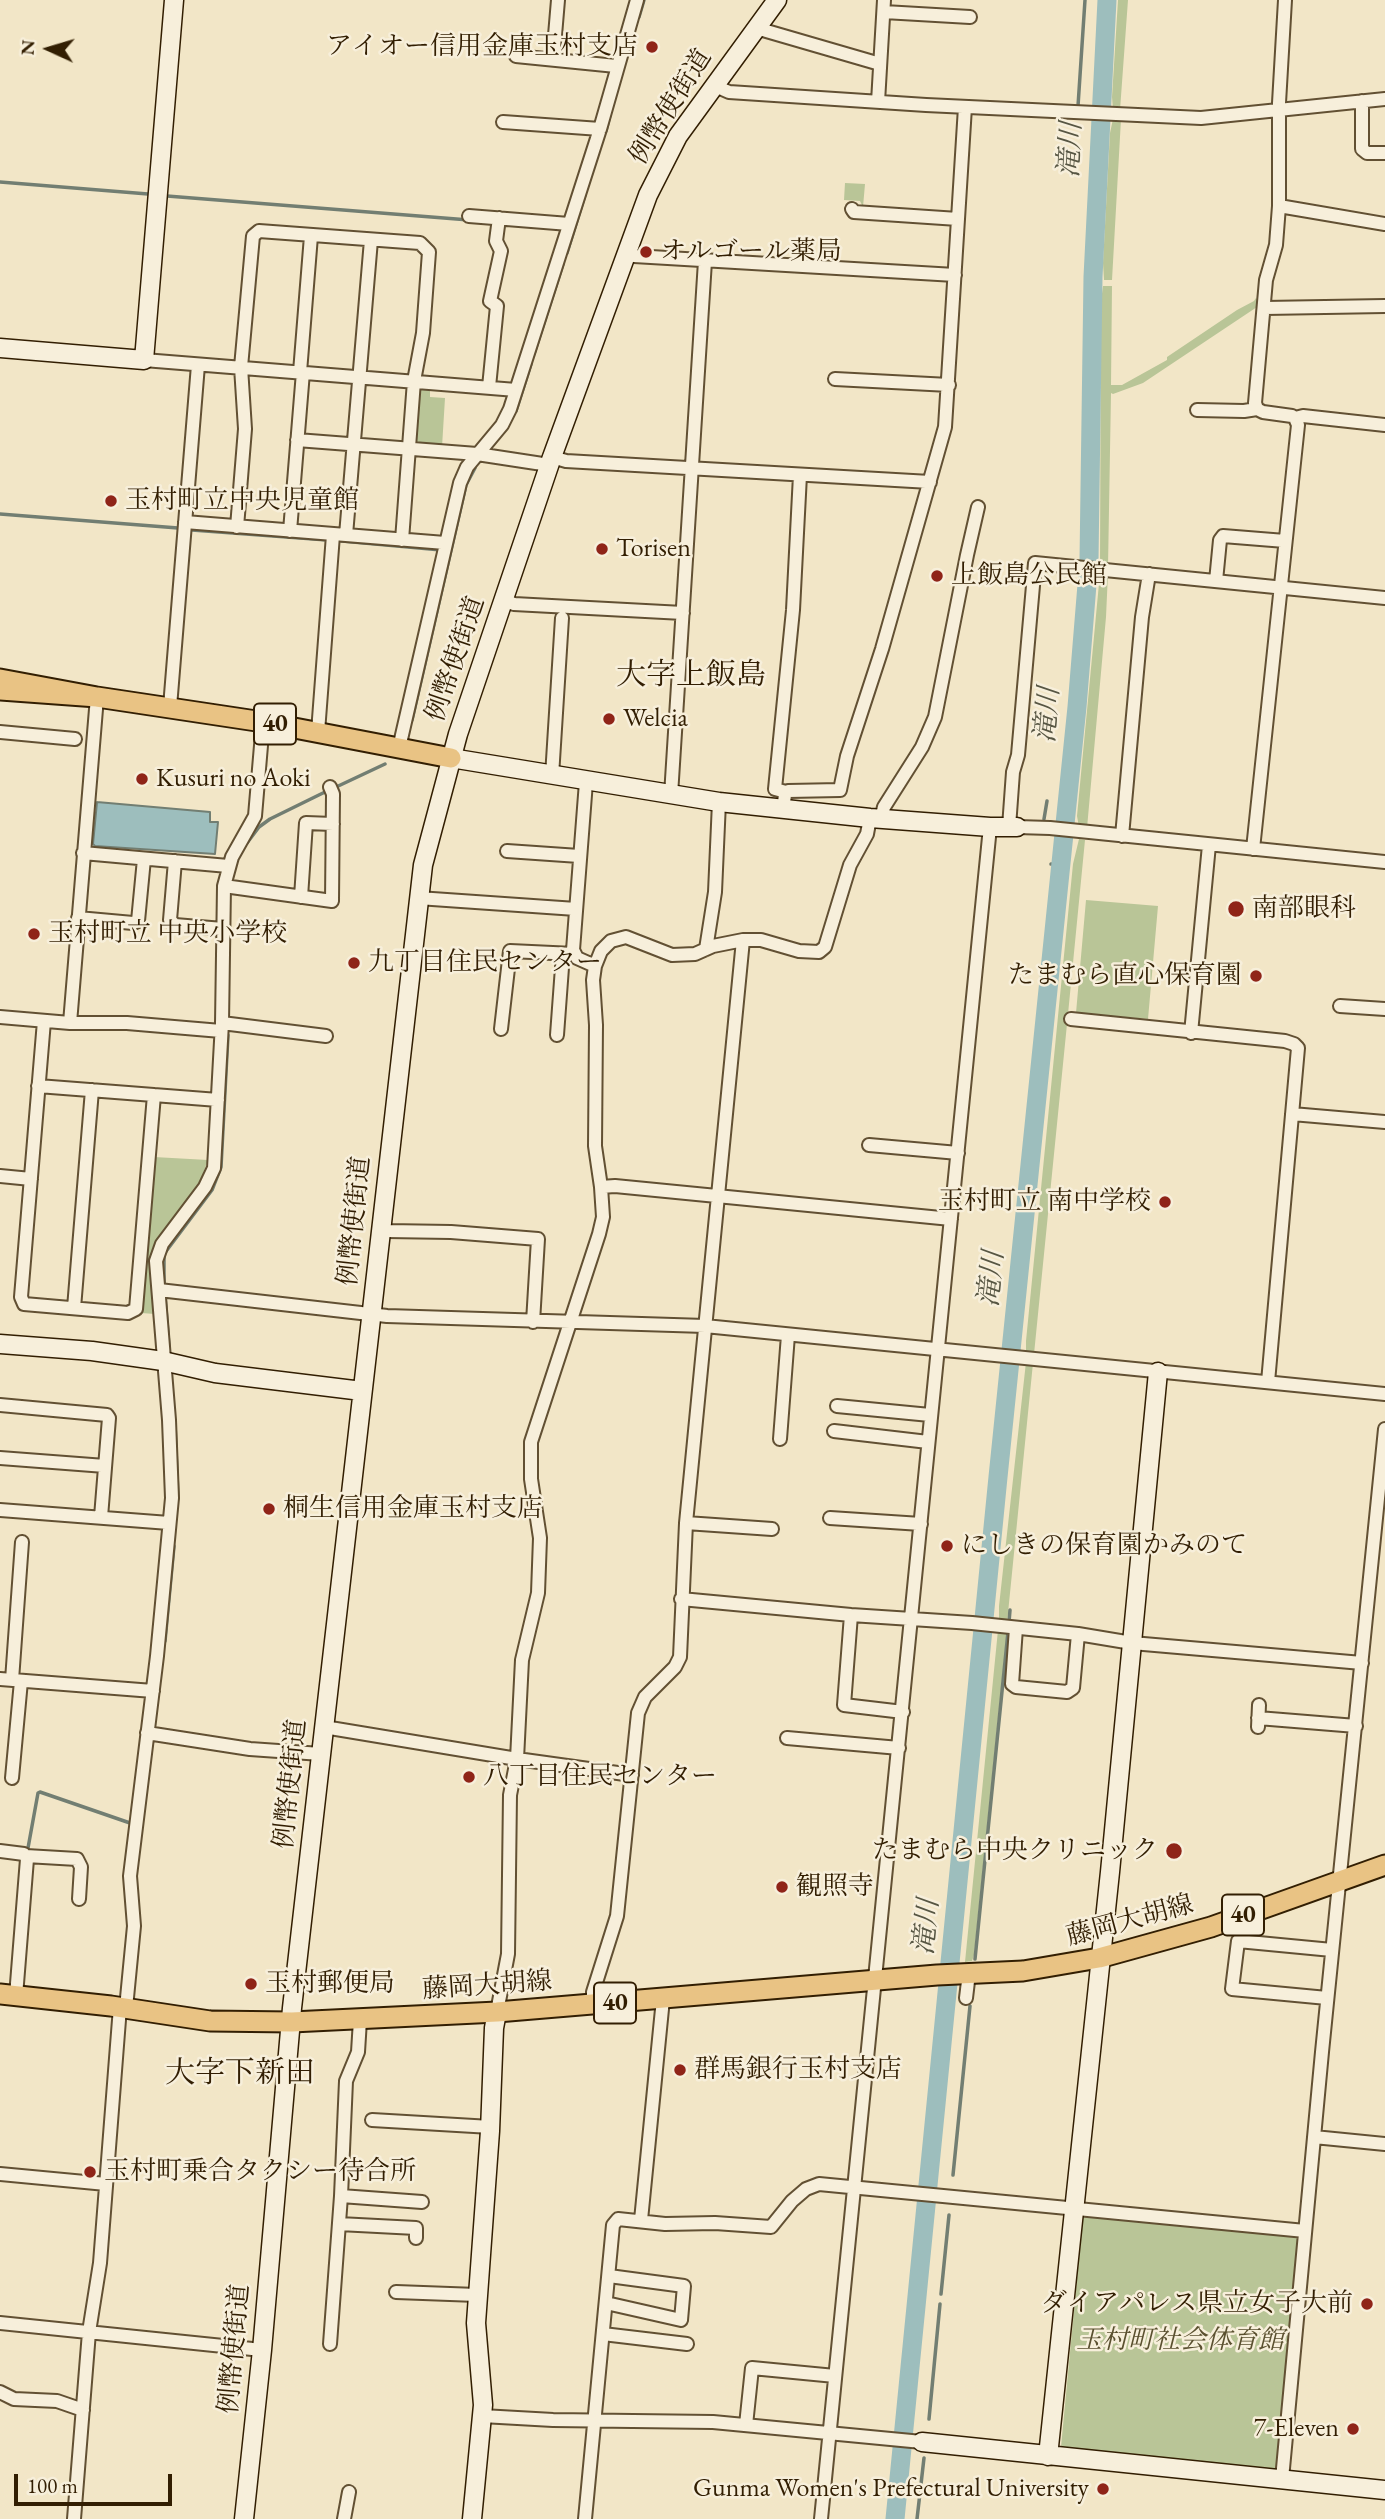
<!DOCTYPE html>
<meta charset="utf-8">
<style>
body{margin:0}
#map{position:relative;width:1385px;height:2519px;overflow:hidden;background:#f2e6c7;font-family:"EB Garamond",serif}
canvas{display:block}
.north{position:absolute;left:14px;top:14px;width:70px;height:70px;-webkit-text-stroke:5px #f7efdb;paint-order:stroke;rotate:274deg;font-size:19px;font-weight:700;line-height:28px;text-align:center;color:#321e02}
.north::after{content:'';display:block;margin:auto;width:24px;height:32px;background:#321e02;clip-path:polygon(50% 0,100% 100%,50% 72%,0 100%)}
.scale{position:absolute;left:14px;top:2474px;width:158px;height:32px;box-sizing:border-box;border:4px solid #321e02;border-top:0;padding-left:9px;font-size:21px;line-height:24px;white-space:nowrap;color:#321e02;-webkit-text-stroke:5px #f7efdb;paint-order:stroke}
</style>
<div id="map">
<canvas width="1385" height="2519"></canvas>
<div class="north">N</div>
<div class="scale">100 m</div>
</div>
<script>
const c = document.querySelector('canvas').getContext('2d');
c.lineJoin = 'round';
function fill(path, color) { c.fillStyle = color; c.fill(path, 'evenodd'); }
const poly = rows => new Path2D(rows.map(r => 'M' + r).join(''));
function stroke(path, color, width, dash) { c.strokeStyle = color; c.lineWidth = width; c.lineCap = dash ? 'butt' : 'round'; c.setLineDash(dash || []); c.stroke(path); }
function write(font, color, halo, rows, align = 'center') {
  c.font = font + ' "EB Garamond","Noto Serif JP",serif'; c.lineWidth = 5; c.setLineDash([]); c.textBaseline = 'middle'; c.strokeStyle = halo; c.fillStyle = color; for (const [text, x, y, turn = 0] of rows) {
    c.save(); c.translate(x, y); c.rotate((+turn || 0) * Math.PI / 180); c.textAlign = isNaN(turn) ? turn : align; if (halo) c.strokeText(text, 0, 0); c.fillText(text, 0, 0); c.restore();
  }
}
fill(poly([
 [1118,0,1128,0,1120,110,1113,109,1112,97],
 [1113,119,1121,119,1112,280,1104,280,1103,263,1110,133],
 [845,183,865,184,863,207,860,201,844,200],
 [1103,286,1112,286,1111,385,1122,385,1167,360,1167,357,1237,310,1254,301,1256,298,1260,305,1143,383,1113,394,1111,393,1108,567,1100,566,1101,301],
 [423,387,430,388,430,397,445,398,442,447,419,445,415,440,418,392],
 [1100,573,1108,573,1106,617,1087,828,1079,827,1077,816],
 [1079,839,1085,840,1068,1014,1065,1014,1065,1023,1067,1024,1034,1354,1026,1353,1026,1341,1073,864],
 [1086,900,1158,906,1148,1019,1076,1013],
 [154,1157,208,1160,198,1187,153,1247,151,1258,155,1314,141,1313],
 [1026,1362,1033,1363,1007,1623,999,1622,999,1606],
 [998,1630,1007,1630,974,1955,972,1961,965,1962],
 [1083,2216,1299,2235,1276,2469,1061,2447]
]), '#b9c597');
const water = poly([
 [97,802,210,812,210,822,218,822,215,854,95,846,93,844,97,802]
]);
fill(water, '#9dbebd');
stroke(water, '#727e72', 2);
stroke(poly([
 [639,17,644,0],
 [1078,106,1085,0],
 [606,131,610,115],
 [0,182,148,194],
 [167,196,469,220],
 [567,253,585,195],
 [534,354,563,264],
 [516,411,531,364],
 [0,514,178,528],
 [192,530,327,540],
 [342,541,441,550],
 [412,720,466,485,475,468],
 [334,788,385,764],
 [1044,819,1047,801],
 [247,843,259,827,270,819,327,791],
 [1051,864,1061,865],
 [164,1286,164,1254,212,1190,221,1167,228,1035],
 [165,1296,169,1347],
 [175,1424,178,1499],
 [1009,1622,1010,1610],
 [165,1641,174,1546],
 [28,1848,38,1793,40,1792,130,1823],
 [975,1959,1008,1632],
 [953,2175,970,2006],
 [941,2294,949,2215],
 [929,2419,940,2304],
 [917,2519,924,2458]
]), '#727e72', 3.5);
stroke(poly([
 [895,2519,998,1477,1077,707,1089,560,1093,277,1107,0]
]), '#9dbebd', 19);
const street = poly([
 [884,12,970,17],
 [756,28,880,64],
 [516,56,616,66],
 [553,59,558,0],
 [713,85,729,92,926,105,1201,118,1385,99],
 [1362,101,1362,149,1367,153,1385,153],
 [878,102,884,0],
 [503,122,600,129],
 [1279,206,1385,224],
 [852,209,854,212,958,219],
 [469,216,569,224],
 [626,253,634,256,955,275],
 [1265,308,1385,306],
 [144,360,516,390],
 [300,372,311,236],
 [835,379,949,385],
 [489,387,497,306,490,301,501,251,496,241,499,218],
 [1197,410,1244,411,1257,409],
 [1295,418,1303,416,1385,425],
 [297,440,477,454,549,465],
 [552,457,566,461,930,482],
 [185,522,445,543],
 [237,527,245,429,241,367,253,236,259,231,420,243,429,252,423,333,414,381,402,540],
 [290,531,303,372],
 [346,535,371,240],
 [1216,581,1220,540,1223,536,1285,541],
 [503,600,514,604,683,613],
 [170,707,198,365],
 [0,732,75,739],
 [318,732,333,535],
 [399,748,460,483,467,467,502,425,510,409,600,129,637,0],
 [552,776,562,618],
 [586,782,573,950,577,958,595,966],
 [786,792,775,789,793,610,800,475],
 [671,795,705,261],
 [783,809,785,795,788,791,840,790,847,756,882,649,945,427,965,107],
 [881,819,884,807,922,747,935,717,967,555,978,507],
 [1009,827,1013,772,1018,755,1035,563,1385,598],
 [1017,827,1050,828,1385,862],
 [1122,836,1142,617,1149,574],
 [1253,849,1298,425,1295,418,1292,416,1263,412,1257,409,1255,403,1266,280,1276,245,1279,206,1279,103,1285,0],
 [507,851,579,856],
 [83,853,228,866],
 [175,861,170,920,175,925,223,929],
 [224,886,332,901,333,794,330,787],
 [301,897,306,823,333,824],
 [418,898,576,909],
 [78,918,133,923,138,921,144,859],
 [706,949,715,892,719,802],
 [1340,1006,1385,1009],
 [0,1017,70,1023,127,1023,221,1031],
 [1071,1019,1285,1041,1294,1044,1298,1048,1268,1382],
 [44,1021,21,1297,24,1304,128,1313,136,1309,154,1095],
 [70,1023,97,697],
 [222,1023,326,1036],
 [501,1029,510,951,574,954],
 [1191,1033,1209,845],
 [557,1035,563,954],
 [38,1086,218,1100],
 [1292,1114,1385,1122],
 [869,1145,958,1153],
 [0,1176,31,1179],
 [601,1187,615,1186,951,1219],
 [381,1229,387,1231,451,1232,538,1239,533,1322],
 [159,1290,387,1316,705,1326,1385,1394],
 [74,1308,92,1090],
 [0,1405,107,1415,109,1418,101,1517],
 [837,1406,930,1415],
 [834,1431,928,1442],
 [780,1439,788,1335],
 [0,1458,105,1466],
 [0,1510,169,1523],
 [830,1518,921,1524],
 [686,1523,772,1529],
 [681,1599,851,1615,972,1623,1078,1634,1132,1643,1362,1663],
 [851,1615,844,1705,903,1712],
 [1016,1628,1012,1684,1016,1687,1067,1692,1073,1688,1078,1634],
 [0,1679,153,1691],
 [12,1680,22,1542],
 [1258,1718,1356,1726],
 [324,1727,517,1759,632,1775],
 [1258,1727,1259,1705],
 [147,1733,250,1749,321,1754],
 [787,1738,899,1748],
 [12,1778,21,1681],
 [0,1851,24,1854,27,1859,16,1996],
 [26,1856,77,1859,81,1867,79,1899],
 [966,1998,969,1973],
 [1327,1998,1232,1989,1238,1941,1332,1950],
 [593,2005,593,1992,617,1916,638,1713,645,1697,675,1667,680,1657,686,1523,743,940],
 [126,2008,134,1926,130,1876,157,1656,172,1498,169,1420,156,1261,162,1244,205,1187,214,1168,222,1023,224,886,232,857,255,816,263,722],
 [497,2012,508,1954,510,1795,517,1759,522,1660,538,1593,540,1538,531,1479,531,1442,599,1234,603,1217,601,1187,595,1146,596,1025,593,980,595,966,601,951,611,941,626,937,672,955,695,954,713,946,743,940,761,940,799,951,819,952,825,947,850,865,867,834,870,818],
 [372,2120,491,2127],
 [1314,2137,1385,2144],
 [0,2174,106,2184],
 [341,2196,422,2202],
 [641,2220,663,1999],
 [339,2224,416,2228,416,2238],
 [396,2292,477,2295],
 [606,2303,681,2320,684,2286,609,2276],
 [0,2323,262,2350],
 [603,2334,687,2344],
 [330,2344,341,2196,346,2081,358,2052,360,2020],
 [0,2392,14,2399,57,2401,83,2410],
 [482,2416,553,2420,713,2422,922,2442],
 [746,2425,752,2368,835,2376],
 [1282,2479,1322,2052,1385,1429],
 [74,2519,89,2332,100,2263,120,2007],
 [344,2519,349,2492],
 [585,2519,613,2225,618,2219,665,2224,715,2223,771,2227,792,2201,806,2189,819,2184,1305,2231],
 [821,2519,990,827]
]);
const secondary = poly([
 [0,348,144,360,174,0],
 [451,758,719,802,870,818,990,827,1017,827],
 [0,1344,92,1351,163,1361,215,1373,362,1391],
 [922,2442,1385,2490],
 [1048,2456,1110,1872,1158,1372],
 [244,2519,262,2350,292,2008,423,865,458,734,552,457,648,195,678,136,777,0],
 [472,2519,483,2405,476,2323,490,2131,494,2028,497,2012]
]);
const primary = poly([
 [0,679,97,697,0,690],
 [97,697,263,722,451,758],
 [0,1994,111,2006,210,2021,292,2022,497,2012,937,1975,1023,1971,1099,1958,1211,1927,1385,1865]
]);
stroke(street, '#625033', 16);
stroke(secondary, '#321e02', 21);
stroke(primary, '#321e02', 23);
stroke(street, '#f7efdb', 12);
stroke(secondary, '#f7efdb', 18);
stroke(primary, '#e9c384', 19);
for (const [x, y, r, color] of [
 [652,47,7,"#8f2418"],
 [646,252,7,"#8f2418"],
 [111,501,7,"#8f2418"],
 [602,549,7,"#8f2418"],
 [937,576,7,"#8f2418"],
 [609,719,7,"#8f2418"],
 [142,779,7,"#8f2418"],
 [1236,909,9,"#8f2418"],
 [34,934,7,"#8f2418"],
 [354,963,7,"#8f2418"],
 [1256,976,7,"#8f2418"],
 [1165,1202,7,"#8f2418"],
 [269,1509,7,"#8f2418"],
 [947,1546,7,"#8f2418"],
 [469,1777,7,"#8f2418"],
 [1174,1851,9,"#8f2418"],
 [782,1887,7,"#8f2418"],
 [251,1984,7,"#8f2418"],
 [680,2070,7,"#8f2418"],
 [90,2172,7,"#8f2418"],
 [1367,2304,7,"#8f2418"],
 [1353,2429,7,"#8f2418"],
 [1103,2489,7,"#8f2418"]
]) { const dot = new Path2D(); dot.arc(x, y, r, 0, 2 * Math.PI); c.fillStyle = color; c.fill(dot); stroke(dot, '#f7efdb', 2.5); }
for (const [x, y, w] of [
 [275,724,42],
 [1243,1915,42],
 [615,2003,42]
]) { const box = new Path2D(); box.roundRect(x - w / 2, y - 20.5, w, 41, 5); c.fillStyle = '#f7efdb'; c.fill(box); stroke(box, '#321e02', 2); }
write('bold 24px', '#321e02', null, [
 ["40",275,724],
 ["40",1243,1915],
 ["40",615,2003]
]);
write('26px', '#321e02', '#f7efdb', [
 ["アイオー信用金庫玉村支店",638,47,"right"],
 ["オルゴール薬局",660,252],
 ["玉村町立中央児童館",125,501],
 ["Torisen",616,549],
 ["上飯島公民館",951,576],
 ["Welcia",623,719],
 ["Kusuri no Aoki",156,779],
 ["南部眼科",1252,909],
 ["玉村町立 中央小学校",48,934],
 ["九丁目住民センター",368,963],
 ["たまむら直心保育園",1242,976,"right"],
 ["玉村町立 南中学校",1151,1202,"right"],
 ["桐生信用金庫玉村支店",283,1509],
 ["にしきの保育園かみのて",961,1546],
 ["八丁目住民センター",483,1777],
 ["たまむら中央クリニック",1158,1851,"right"],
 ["観照寺",796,1887],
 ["玉村郵便局",265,1984],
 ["群馬銀行玉村支店",694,2070],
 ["玉村町乗合タクシー待合所",104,2172],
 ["ダイアパレス県立女子大前",1353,2304,"right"],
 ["7-Eleven",1339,2429,"right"],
 ["Gunma Women's Prefectural University",1089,2489,"right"]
], 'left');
write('26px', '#321e02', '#f7efdb', [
 ["例幣使街道",671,107,-58],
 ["例幣使街道",456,659,-71],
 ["例幣使街道",355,1221,-84],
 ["例幣使街道",291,1784,-84],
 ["藤岡大胡線",1130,1921,-15],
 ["藤岡大胡線",487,1986,-4],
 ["例幣使街道",235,2349,-85]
]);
write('italic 26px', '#5a502f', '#f7efdb', [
 ["玉村町社会体育館",1180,2341]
]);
write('italic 28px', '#575643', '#f7efdb', [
 ["滝川",1071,150,-87],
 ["滝川",1048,715,-85],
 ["滝川",992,1279,-84],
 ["滝川",927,1927,-84]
]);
write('30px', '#321e02', '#f7efdb', [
 ["大字上飯島",691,676],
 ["大字下新田",240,2074]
]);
</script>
